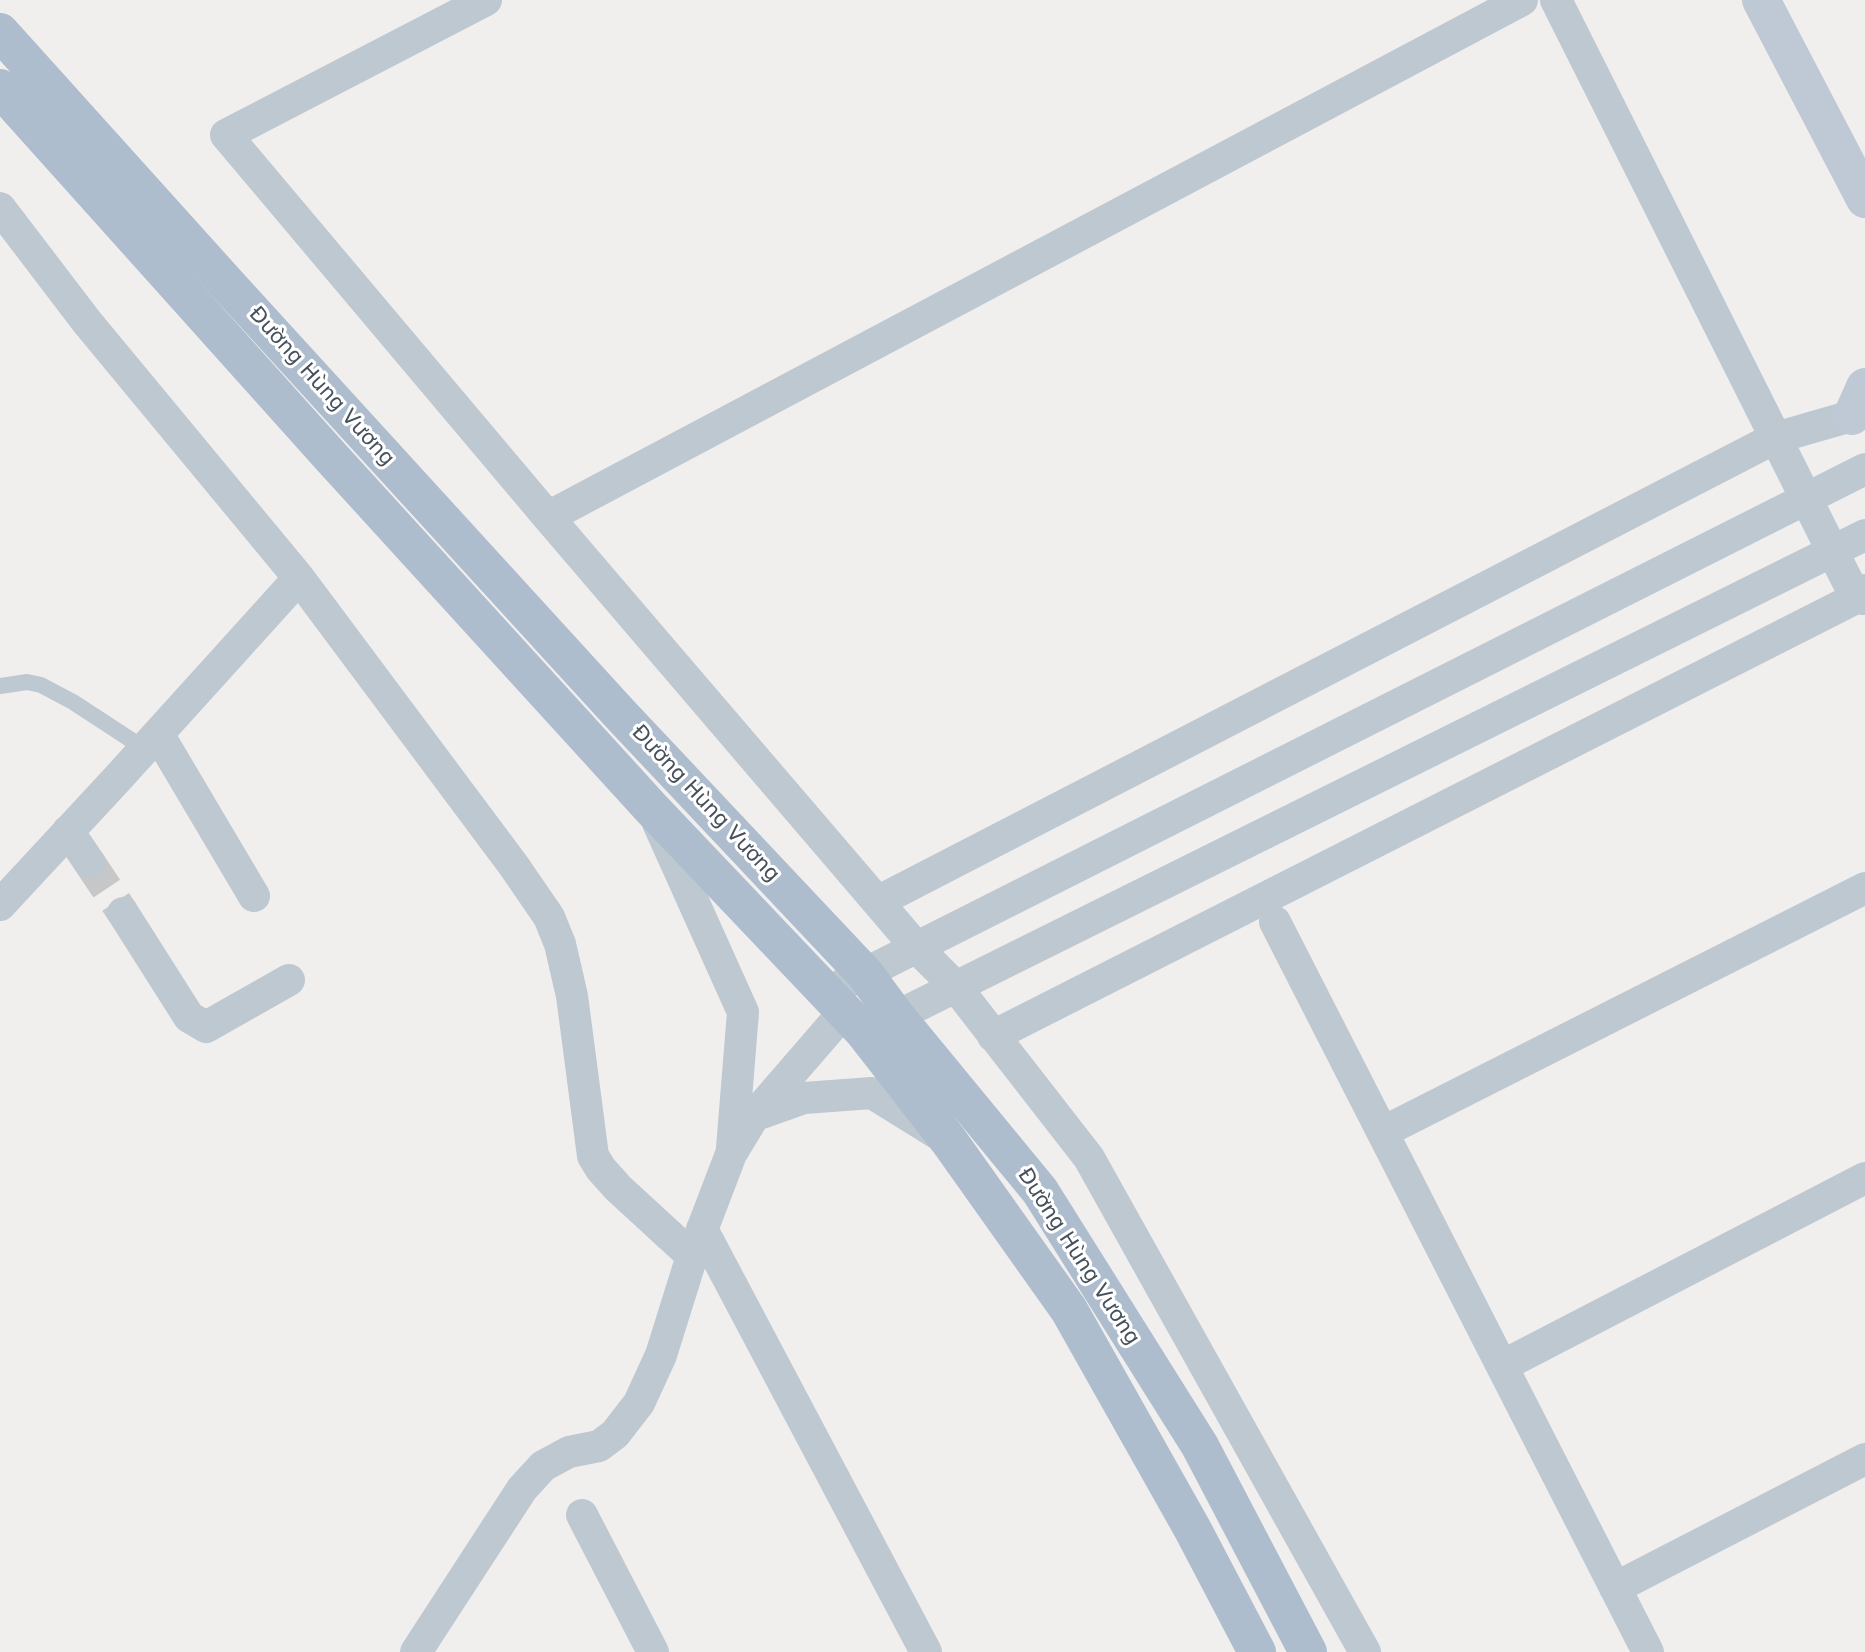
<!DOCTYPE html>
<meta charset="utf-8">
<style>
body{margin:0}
canvas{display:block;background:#f1eeee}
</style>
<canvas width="1865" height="1652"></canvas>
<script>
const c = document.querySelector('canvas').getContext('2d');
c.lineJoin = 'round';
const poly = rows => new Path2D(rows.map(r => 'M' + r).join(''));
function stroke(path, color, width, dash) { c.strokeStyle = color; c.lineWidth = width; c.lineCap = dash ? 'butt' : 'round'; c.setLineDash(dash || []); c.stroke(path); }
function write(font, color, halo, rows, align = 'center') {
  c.font = font + ' "DejaVu Sans",sans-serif'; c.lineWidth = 6; c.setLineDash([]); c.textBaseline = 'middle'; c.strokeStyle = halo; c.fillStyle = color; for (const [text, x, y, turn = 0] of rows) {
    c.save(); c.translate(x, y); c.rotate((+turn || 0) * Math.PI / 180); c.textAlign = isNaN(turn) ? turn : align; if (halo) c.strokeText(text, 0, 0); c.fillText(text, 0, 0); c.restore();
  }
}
stroke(poly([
 [89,862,123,913]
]), '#c6c7c9', 32, [32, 16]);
stroke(poly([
 [0,686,27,682,41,685,73,702,145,749]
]), '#bec8d0', 16);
stroke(poly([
 [486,0,226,135,548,517,917,948,956,987,1089,1158,1365,1652],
 [1556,0,1856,598,1865,599],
 [0,208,87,322,299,578,514,866,549,917,560,944,572,996,593,1156,601,1169,618,1188,692,1256],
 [548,517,1522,0],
 [158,734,254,896],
 [658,823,743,1012,732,1148],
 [68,831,89,862],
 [879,901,1775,438,1865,412],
 [0,905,118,778,299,578],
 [123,913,189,1017,206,1027,289,980],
 [1275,922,1648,1652],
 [828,992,1865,469],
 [877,1026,1865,535],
 [993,1036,1856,598,1865,590],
 [759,1114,804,1098,872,1093,938,1134],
 [1383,1132,1865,888],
 [702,1229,926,1652],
 [1502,1366,1865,1178],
 [582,1515,653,1652],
 [1615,1588,1865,1459],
 [416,1652,522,1489,543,1466,569,1452,599,1446,615,1434,639,1403,661,1355,692,1256,731,1154,754,1116,844,1012]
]), '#bec8d0', 32);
stroke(poly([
 [1761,0,1865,199],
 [1852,416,1865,387]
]), '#bfc9d5', 38);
stroke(poly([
 [0,32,228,285,620,714,865,974,896,1016,1040,1191,1200,1446,1308,1652],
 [0,88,331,457,652,809,864,1032,949,1141,1069,1310,1193,1530,1257,1652]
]), '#aebdcd', 38);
write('21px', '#46515b', '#fff', [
 ["Đường Hùng Vương",321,387,48],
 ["Đường Hùng Vương",705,804,47],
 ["Đường Hùng Vương",1078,1257,57]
]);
</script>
